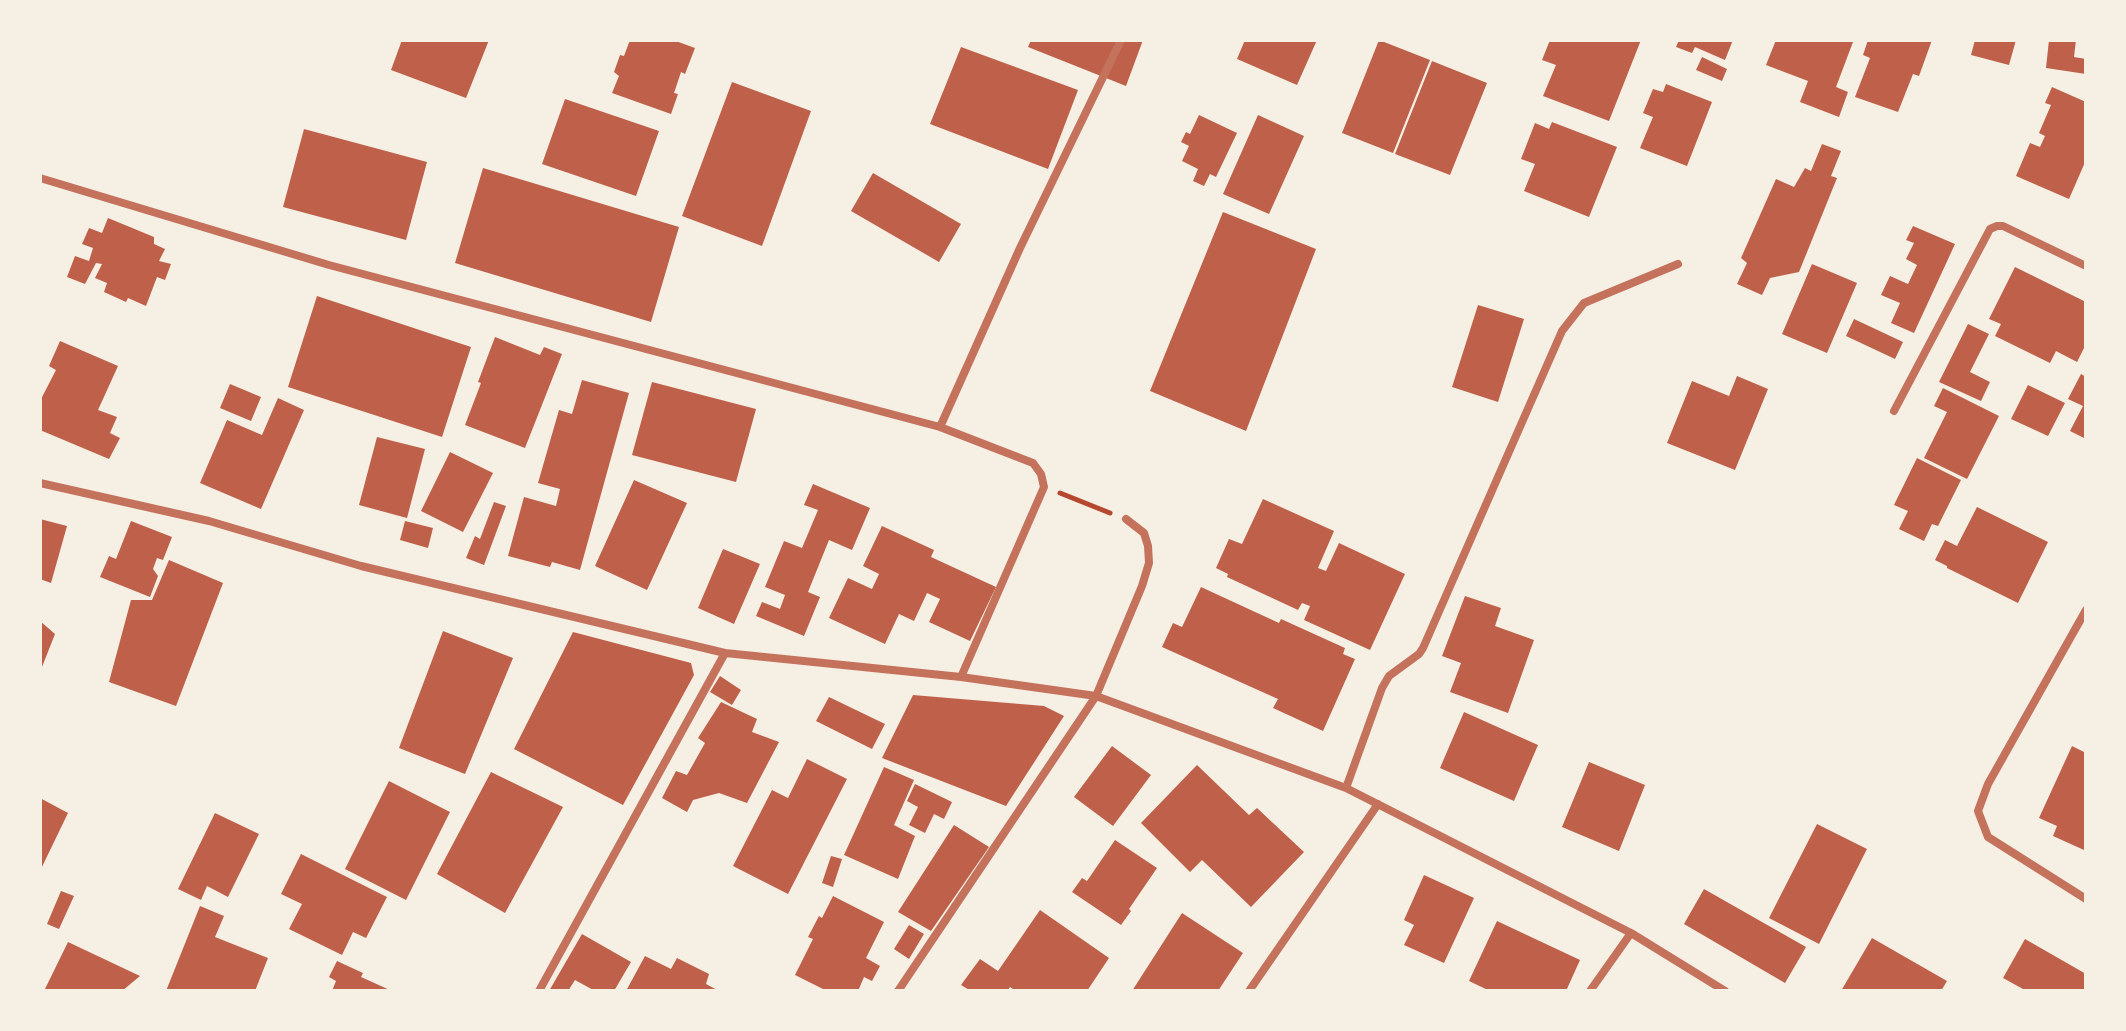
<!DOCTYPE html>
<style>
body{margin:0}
#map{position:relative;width:2126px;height:1031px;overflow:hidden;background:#f6efe4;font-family:Barlow,sans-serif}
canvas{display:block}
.frame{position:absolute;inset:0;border:42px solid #f6efe4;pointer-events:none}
</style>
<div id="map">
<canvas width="2126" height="1031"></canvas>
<div class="frame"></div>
</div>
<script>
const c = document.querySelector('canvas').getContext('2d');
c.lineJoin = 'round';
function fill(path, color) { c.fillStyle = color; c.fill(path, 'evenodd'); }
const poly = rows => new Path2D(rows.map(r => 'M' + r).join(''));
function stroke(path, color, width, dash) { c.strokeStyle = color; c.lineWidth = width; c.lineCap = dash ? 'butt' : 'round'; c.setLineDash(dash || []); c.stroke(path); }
fill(poly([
 [402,40,489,40,466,98,391,70],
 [630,40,673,40,695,48,685,74,681,72,674,93,678,94,671,114,612,93,619,76,614,72,620,55,624,56],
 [1031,40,1143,40,1126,86,1028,47],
 [1245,40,1317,40,1297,85,1237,59],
 [1379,40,1430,60,1393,153,1342,133],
 [1550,40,1641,40,1609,121,1543,96,1556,65,1542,60],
 [1679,40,1733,40,1725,60,1695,47,1692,53,1676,47],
 [1776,40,1847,40,1853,42,1836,87,1848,92,1839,117,1800,102,1808,81,1766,65],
 [1868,40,1932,40,1919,76,1913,74,1898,112,1855,97,1870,58,1863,55],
 [1975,40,2016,40,2009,65,1971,55],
 [2049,40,2076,40,2074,57,2086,59,2086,74,2046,68],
 [961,47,1078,90,1048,169,930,124],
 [1702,57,1727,69,1722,81,1696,70],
 [1432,61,1487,83,1450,175,1395,154],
 [732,82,811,111,762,246,682,216],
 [1666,84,1712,102,1687,166,1640,148,1653,117,1643,113,1653,89,1663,92],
 [2052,87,2086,102,2086,160,2069,199,2016,176,2030,143,2040,147,2045,136,2039,133,2051,105,2045,103],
 [565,99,659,131,636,196,542,164],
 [1199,115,1237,133,1216,177,1210,174,1204,186,1193,181,1198,169,1182,161,1189,146,1181,142,1186,132,1190,134],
 [1258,115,1304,136,1269,214,1223,194],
 [1552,122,1617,147,1589,217,1524,191,1535,164,1521,159,1535,123,1549,129],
 [304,129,427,162,406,240,283,207],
 [1822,144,1841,151,1831,176,1837,178,1799,272,1770,278,1762,295,1737,284,1747,263,1741,258,1776,179,1794,187,1805,168,1811,171],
 [483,168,679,227,651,322,455,263],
 [873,173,961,224,939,262,851,211],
 [1223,212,1316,249,1246,431,1150,391],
 [108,218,154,237,154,244,165,249,159,261,171,264,165,280,157,277,146,306,128,298,126,302,104,292,107,283,95,278,102,264,96,263,85,284,67,277,75,256,89,261,93,248,82,244,89,228,102,233],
 [1913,226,1955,244,1914,333,1891,323,1900,303,1881,295,1890,276,1908,284,1917,265,1906,259,1914,243,1906,240],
 [1812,264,1857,283,1827,353,1782,334],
 [2015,267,2086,302,2086,344,2077,362,2056,351,2050,363,1995,336,2001,324,1989,319],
 [317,296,471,347,442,437,288,387],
 [1478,305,1524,319,1498,402,1452,387],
 [1854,319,1903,342,1895,359,1846,336],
 [1968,324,1989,334,1970,372,1990,382,1981,401,1939,382],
 [495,337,540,355,544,347,562,354,525,448,465,425,481,383,478,382],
 [60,341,118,366,98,410,117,417,110,433,120,438,109,459,40,430,40,401,56,370,49,366],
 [2081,374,2086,377,2086,439,2070,431,2083,406,2068,399],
 [1737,376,1768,389,1735,470,1667,443,1692,381,1729,396],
 [582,380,629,393,580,570,552,562,550,567,508,556,524,497,556,506,560,489,538,483,559,410,572,414],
 [652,382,756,409,736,482,632,455],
 [230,384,261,397,251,421,220,408],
 [2028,385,2065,403,2048,436,2011,419],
 [1943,388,1999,416,1967,479,1924,458,1947,412,1934,406],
 [278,398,304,410,261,509,200,483,227,420,262,435],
 [377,437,425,449,407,518,359,505],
 [450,452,493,473,463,532,421,511],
 [1917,458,1961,480,1938,526,1932,524,1924,541,1899,529,1908,511,1894,505],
 [634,480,687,503,647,590,595,566],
 [813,484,870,508,852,550,829,540,808,592,820,597,804,636,756,616,762,602,780,609,785,595,765,587,784,541,802,548,818,510,804,505],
 [1263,499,1334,531,1318,568,1326,571,1339,543,1405,574,1370,650,1304,620,1310,606,1302,603,1298,610,1227,577,1228,574,1216,568,1229,539,1242,544],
 [494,502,506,506,484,565,466,558,475,536,480,539],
 [1977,507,2048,542,2018,603,1947,568,1947,566,1935,560,1945,540,1957,546],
 [40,519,67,526,51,583,40,579],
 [131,521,172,537,163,560,157,558,153,569,158,576,150,597,100,577,109,556,116,559],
 [405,521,433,528,428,548,400,540],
 [882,526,934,550,931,557,996,587,970,641,929,622,940,599,927,593,914,621,899,614,885,644,829,618,848,578,872,589,879,574,863,566],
 [723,549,760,564,734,624,698,608],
 [169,560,223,583,176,706,109,682,131,600,152,600],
 [1201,587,1279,623,1281,619,1345,648,1343,654,1355,659,1323,731,1273,708,1278,699,1162,647,1173,623,1182,627],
 [1465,596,1501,608,1495,626,1534,640,1508,713,1450,692,1461,663,1442,656],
 [40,621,55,634,40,672],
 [443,631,513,658,465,774,399,748],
 [573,632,691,663,694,675,623,805,514,749],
 [720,676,741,690,732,705,710,692],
 [913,695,1044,706,1064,716,1006,806,882,758],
 [829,697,885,724,872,749,816,721],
 [721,702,757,719,752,732,779,742,747,803,719,793,693,800,687,812,662,798,676,771,687,775,705,743,698,738],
 [1464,712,1538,745,1514,801,1440,768],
 [1112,746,1151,775,1113,826,1074,797],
 [2072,746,2086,753,2086,846,2084,850,2053,836,2057,826,2039,818],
 [807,759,847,779,788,894,733,866,772,790,788,798],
 [1589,762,1645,785,1619,851,1562,827],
 [1197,765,1249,815,1257,808,1304,852,1251,907,1202,860,1190,872,1141,823],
 [884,767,914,780,894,825,915,836,898,879,844,855],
 [491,772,563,807,505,913,437,874],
 [389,781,450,812,406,900,345,869],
 [915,784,952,802,944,819,934,814,925,833,909,825,918,807,907,801],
 [40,798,68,813,40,871],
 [215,813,259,834,228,897,207,886,201,900,178,889],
 [1817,824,1867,849,1819,944,1769,918],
 [954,825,989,847,931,931,898,912],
 [1115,840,1157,868,1129,909,1131,911,1121,925,1072,892,1082,878,1087,881],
 [301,854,387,897,366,938,353,932,342,955,289,929,302,904,281,894],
 [831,856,842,859,833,887,822,883],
 [1424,875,1474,898,1444,963,1404,945,1414,925,1404,920],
 [1704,889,1806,947,1785,983,1684,924],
 [61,891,74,896,59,929,47,924],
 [833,896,884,922,866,958,880,966,872,981,864,977,858,991,827,991,795,975,813,939,808,937,819,916,822,918],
 [200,906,224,916,215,937,268,958,255,991,166,991],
 [1040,910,1109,958,1087,991,1016,991,1010,987,1007,991,971,991,961,985,980,959,998,971],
 [1182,913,1243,953,1218,991,1132,991],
 [1497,921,1580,960,1566,991,1490,991,1469,981],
 [909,925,924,934,909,959,894,949],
 [582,934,631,962,614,991,595,991,575,980,568,991,549,991],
 [1872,938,1947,981,1941,991,1841,991],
 [2025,939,2086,974,2086,991,2022,991,2023,989,2003,978],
 [68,942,140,976,122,991,49,991,45,989],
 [645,956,671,969,677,958,709,974,706,984,719,991,626,991],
 [337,961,363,973,361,977,392,991,332,991,336,981,329,977]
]), '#bf614a');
stroke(poly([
 [1060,493,1110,513]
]), '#b5482f', 5);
stroke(poly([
 [40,178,329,265,940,427,1033,463,1041,474,1044,487,961,677],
 [1894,411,1990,229,1997,226,2003,226,2086,266],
 [940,427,1020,248,1121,40],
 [40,483,209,521,361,566,725,653,961,677,1096,696,1346,788,1631,933,1725,991],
 [2086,610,1988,784,1978,811,1988,837,2086,899],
 [1346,788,1382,688,1389,676,1419,654,1423,648,1562,331,1584,303,1678,264],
 [539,991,725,653],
 [898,991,1096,696,1142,586,1149,563,1148,546,1144,533,1126,519],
 [1249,991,1378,804],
 [1590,991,1631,933]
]), '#c5725c', 8);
</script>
